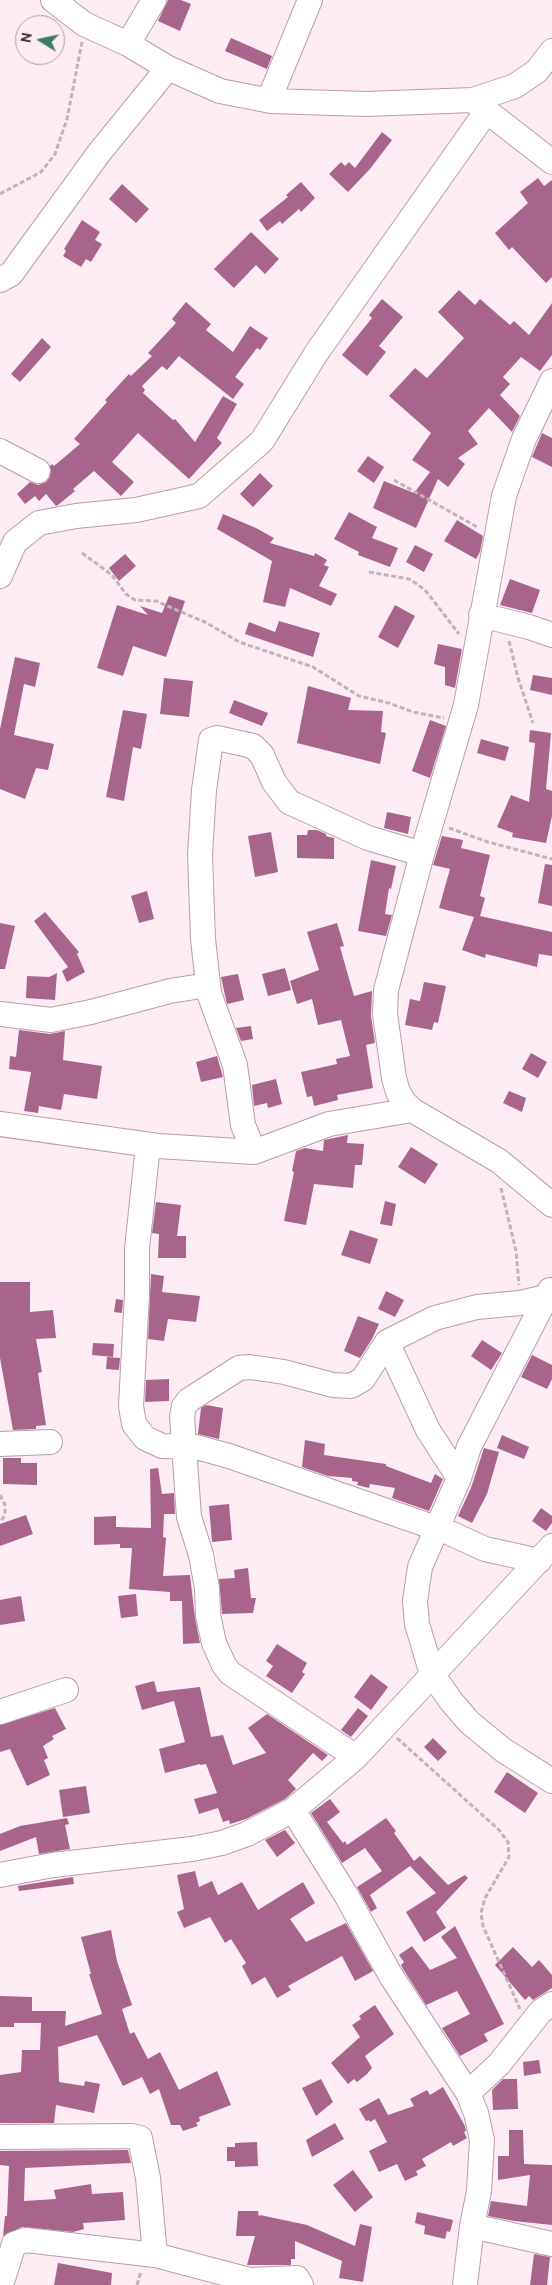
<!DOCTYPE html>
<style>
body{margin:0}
#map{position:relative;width:552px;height:2285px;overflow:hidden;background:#feecf5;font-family:Cabin,sans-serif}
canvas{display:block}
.north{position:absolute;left:15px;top:15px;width:50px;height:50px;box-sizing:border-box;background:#feecf5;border:1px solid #ae9fa7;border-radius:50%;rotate:280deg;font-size:14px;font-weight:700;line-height:20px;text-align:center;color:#362b31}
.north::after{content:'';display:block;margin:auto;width:18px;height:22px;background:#3e7b66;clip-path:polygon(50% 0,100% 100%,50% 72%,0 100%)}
</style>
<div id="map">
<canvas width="552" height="2285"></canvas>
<div class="north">N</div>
</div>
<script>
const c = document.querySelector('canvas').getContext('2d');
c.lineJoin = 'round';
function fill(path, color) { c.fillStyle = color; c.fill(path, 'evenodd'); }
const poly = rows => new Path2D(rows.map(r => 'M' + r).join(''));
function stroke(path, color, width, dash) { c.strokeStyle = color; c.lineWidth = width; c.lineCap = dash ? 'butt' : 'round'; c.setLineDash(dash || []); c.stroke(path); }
fill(poly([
 [168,0,181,0,191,4,180,31,158,21],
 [231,38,272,56,267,69,225,51],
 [382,132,392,140,370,169,348,192,329,174,341,162,345,166,349,162,355,168],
 [538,178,544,186,552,180,552,277,546,283,512,247,509,250,495,233,528,203,520,192],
 [301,182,315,198,301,212,299,209,282,224,280,221,267,231,259,220,288,197,286,195],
 [122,184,149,209,136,223,109,199],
 [82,220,100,232,95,240,102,244,91,262,86,259,81,267,63,256,66,251,64,249],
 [251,232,279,259,265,274,256,265,234,288,214,269],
 [459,290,475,305,480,299,510,325,514,321,529,335,552,303,552,355,540,371,521,357,503,377,510,384,500,395,520,416,512,432,489,408,468,431,478,444,458,458,465,464,448,487,438,479,416,528,373,508,384,481,414,493,430,472,412,460,431,433,389,396,415,368,427,378,464,338,438,312],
 [382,299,403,317,379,346,386,352,367,376,342,355,372,318,369,315],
 [186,302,211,324,206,330,233,352,250,326,268,338,260,350,257,348,235,377,244,384,233,399,179,356,167,370,162,366,142,386,145,390,143,393,173,420,175,419,195,442,223,396,237,404,217,438,222,443,189,479,138,433,112,462,134,482,121,496,94,471,73,489,75,491,58,505,56,506,46,494,39,501,35,496,25,504,17,494,30,482,38,485,46,482,50,477,50,466,52,464,54,466,80,444,74,439,107,402,105,400,129,374,131,376,152,356,148,353,176,323,172,319],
 [42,338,51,347,20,382,11,374],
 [542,433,552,438,552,467,532,457],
 [368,456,384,467,374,483,357,471],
 [260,473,273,486,253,507,240,494],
 [349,512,377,527,372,538,398,548,390,567,358,555,359,552,334,539],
 [223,514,256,528,274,538,270,543,314,556,315,553,327,560,324,565,329,567,319,586,337,594,331,606,290,588,285,607,263,602,272,561,217,529],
 [457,520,483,536,480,552,476,559,444,541],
 [415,545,433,554,424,572,406,562],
 [125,554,136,566,119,581,109,568],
 [510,579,540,590,532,613,500,605],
 [169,596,185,601,166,657,133,646,123,676,97,668,117,605,148,615,140,606,162,613],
 [395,605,415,616,398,648,378,637],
 [279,621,320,633,313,657,245,634,249,622,275,632],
 [438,644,462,649,455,688,445,685,445,667,434,664],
 [15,657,40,663,35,687,24,684,14,735,54,744,48,770,36,768,25,799,0,789,0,729],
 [533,675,552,678,552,695,530,690],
 [164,678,193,681,189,717,160,714],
 [308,686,351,698,348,710,383,711,381,732,386,733,380,764,297,743],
 [234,700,268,713,262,726,229,713],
 [123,710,147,714,141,749,133,747,124,801,106,797],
 [430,720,446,726,430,778,412,771],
 [530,730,551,733,546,789,552,791,552,816,546,843,512,837,513,833,497,827,511,795,529,802,535,743,529,742],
 [481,739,509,747,505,761,477,753],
 [387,812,411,817,408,834,384,828],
 [308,830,317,830,326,834,326,836,334,838,334,859,297,858,297,835,307,835],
 [271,832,278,872,255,877,248,836],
 [442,836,463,840,461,848,490,855,480,896,485,898,480,916,552,932,552,956,539,954,537,967,486,954,485,958,462,950,474,917,439,908,450,869,433,865],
 [371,860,396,866,391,889,389,888,385,914,392,915,386,936,358,931],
 [545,864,552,865,552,906,538,903],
 [147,891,154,919,139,923,131,896],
 [45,912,79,952,77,954,85,972,67,982,62,971,68,967,34,921],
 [0,923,15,926,5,969,0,969],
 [337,923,344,946,340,947,354,996,372,991,371,1016,375,1043,366,1045,373,1088,337,1095,338,1100,314,1106,312,1096,307,1097,301,1072,337,1064,336,1059,350,1056,341,1020,318,1025,312,999,297,1004,290,981,319,970,307,932],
 [285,968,291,990,268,996,262,974],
 [57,973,55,1000,26,998,27,976,49,977],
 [238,974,244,1000,227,1004,221,977],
 [424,982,446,986,438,1023,434,1022,432,1030,405,1025,410,999,420,1001],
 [251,1026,253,1039,241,1041,236,1028],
 [19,1030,50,1034,65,1031,63,1060,102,1066,97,1099,64,1094,61,1110,39,1106,38,1113,24,1111,31,1072,9,1069,10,1056,16,1057],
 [531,1053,547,1062,538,1078,522,1069],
 [217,1056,223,1077,201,1082,196,1062],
 [276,1079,282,1104,268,1108,267,1103,254,1106,252,1085],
 [509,1091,526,1098,522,1112,503,1103],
 [348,1135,347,1143,364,1144,362,1165,355,1165,353,1188,314,1184,306,1225,284,1221,294,1172,292,1171,296,1151,305,1148,323,1151,324,1140],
 [411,1147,438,1164,425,1184,398,1167],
 [385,1201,396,1204,392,1226,380,1224],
 [156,1202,181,1205,177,1236,186,1236,186,1258,158,1258,159,1234,152,1233],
 [350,1230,378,1239,370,1264,341,1255],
 [151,1274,164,1276,162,1292,200,1296,196,1322,168,1319,164,1341,148,1339],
 [0,1282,30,1282,30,1312,53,1310,56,1338,36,1339,42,1372,38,1373,46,1425,36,1426,36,1429,13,1430,0,1358],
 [386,1291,404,1300,395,1317,378,1309],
 [116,1299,123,1300,122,1313,114,1312],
 [358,1316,379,1324,372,1339,360,1358,344,1351],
 [482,1340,502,1353,491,1370,471,1356],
 [93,1343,114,1344,113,1357,92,1355],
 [532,1355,552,1365,552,1379,547,1389,521,1377],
 [107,1357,120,1358,119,1370,106,1369],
 [169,1379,169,1401,145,1402,146,1380],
 [206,1405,223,1408,219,1439,198,1434,201,1408],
 [502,1435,529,1447,524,1459,497,1448],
 [305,1440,325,1444,324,1455,386,1464,386,1466,431,1483,435,1474,443,1479,429,1511,392,1498,395,1488,370,1484,369,1488,357,1485,358,1482,352,1481,352,1478,328,1476,302,1467],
 [484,1448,499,1452,487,1494,472,1523,458,1516,471,1488],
 [3,1458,21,1458,21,1463,37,1463,37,1485,3,1484],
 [158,1468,162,1494,174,1493,175,1514,164,1514,163,1537,166,1538,163,1576,190,1575,195,1618,200,1643,183,1644,182,1601,170,1601,170,1592,129,1589,132,1548,120,1548,120,1544,94,1545,94,1517,116,1516,116,1527,151,1528,150,1469],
 [229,1504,232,1540,212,1542,209,1506],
 [541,1508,552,1516,552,1523,546,1531,532,1521],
 [26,1515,33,1534,0,1546,0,1524],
 [248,1568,251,1598,256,1598,253,1613,222,1614,219,1579,235,1578,234,1570],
 [136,1594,138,1616,121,1618,118,1596],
 [21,1596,25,1621,0,1625,0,1600],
 [277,1644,307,1663,302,1672,305,1674,292,1693,266,1676,273,1666,266,1661],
 [371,1674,388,1687,371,1710,354,1697],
 [154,1681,157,1692,200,1687,211,1737,223,1735,233,1765,266,1753,248,1728,267,1714,328,1755,322,1761,313,1753,288,1780,296,1789,285,1799,246,1819,230,1824,229,1820,223,1822,218,1808,199,1814,194,1799,217,1793,206,1764,200,1765,200,1764,165,1773,159,1749,185,1742,174,1701,142,1710,135,1686],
 [55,1708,66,1729,52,1736,54,1739,43,1746,48,1758,44,1760,50,1775,27,1786,10,1749,0,1752,0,1725],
 [358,1708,368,1716,351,1737,341,1730],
 [433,1738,447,1752,438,1761,424,1747],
 [507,1772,538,1793,525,1813,494,1792],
 [86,1786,90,1813,63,1817,59,1790],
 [330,1799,340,1812,327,1822,343,1843,345,1841,347,1845,386,1818,396,1831,394,1833,414,1861,420,1856,448,1885,465,1875,468,1878,436,1912,446,1928,424,1942,406,1912,436,1893,410,1866,370,1895,377,1908,371,1912,357,1887,382,1871,365,1848,342,1863,311,1813],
 [67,1818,69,1824,65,1825,70,1849,39,1854,36,1837,0,1851,0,1834,20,1826],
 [285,1830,295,1843,277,1857,265,1840],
 [195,1871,199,1887,212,1881,218,1895,242,1882,258,1910,303,1882,315,1903,290,1919,306,1942,346,1923,373,1971,355,1981,342,1956,288,1986,291,1990,277,1998,265,1977,252,1985,242,1966,246,1963,231,1939,225,1943,210,1917,184,1928,177,1912,184,1909,177,1875],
 [73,1877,74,1884,19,1891,18,1886],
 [455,1926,504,2024,484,2034,488,2041,460,2056,442,2028,470,2014,457,1991,426,2005,403,1969,401,1965,404,1962,399,1955,412,1946,430,1970,457,1958,441,1937],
 [111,1930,117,1961,132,2005,122,2009,130,2034,134,2032,148,2059,160,2052,179,2090,217,2071,231,2105,199,2117,200,2121,196,2123,198,2126,183,2131,180,2125,171,2125,159,2089,150,2094,142,2077,123,2086,97,2035,58,2047,59,2082,84,2086,85,2081,100,2084,94,2113,56,2105,54,2123,0,2123,0,2075,21,2072,22,2050,40,2050,41,2023,14,2023,14,2027,0,2027,0,1996,32,1997,32,2011,66,2011,65,2026,102,2014,89,1974,91,1974,81,1937],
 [513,1947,532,1967,539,1960,552,1975,552,1988,533,2000,529,1996,525,2000,495,1965],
 [375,2005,394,2034,365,2056,372,2068,367,2074,357,2082,354,2079,348,2084,331,2063,360,2037,352,2025,361,2019,359,2016],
 [539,2060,541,2073,524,2076,523,2062],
 [321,2079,333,2102,316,2116,302,2088],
 [503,2079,517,2079,518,2109,493,2110,492,2090],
 [443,2087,465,2126,466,2131,464,2132,467,2138,453,2146,451,2142,422,2159,426,2166,416,2171,418,2175,405,2181,397,2164,379,2172,369,2151,387,2142,375,2119,370,2122,369,2120,366,2121,359,2109,379,2098,388,2115,414,2106,410,2099,427,2090,430,2095],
 [335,2123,344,2139,312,2157,306,2140],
 [509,2130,523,2130,524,2164,552,2165,552,2225,514,2221,488,2216,491,2201,527,2206,530,2175,498,2180,498,2156,509,2156],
 [257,2142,258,2166,235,2167,235,2161,227,2161,227,2147,235,2147,235,2143],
 [128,2150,131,2163,25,2168,24,2201,56,2199,54,2190,91,2184,92,2194,123,2192,125,2220,83,2223,84,2229,73,2232,22,2227,3,2236,5,2216,7,2216,9,2166,0,2165,0,2151],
 [353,2170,373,2197,355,2212,333,2185],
 [238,2211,258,2211,259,2217,260,2215,307,2225,355,2246,360,2224,372,2227,363,2282,339,2278,342,2261,295,2241,295,2259,291,2259,291,2265,247,2265,255,2236,236,2236],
 [417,2212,453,2220,450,2232,447,2231,445,2239,424,2234,425,2226,415,2223],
 [534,2254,550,2257,547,2285,530,2285],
 [58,2263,112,2273,111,2285,54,2285]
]), '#a9648c');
const minor = poly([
 [53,0,84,24,128,44,168,68,220,91,271,101,366,104,473,100,515,86,537,71,552,51],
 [128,44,154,0],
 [271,101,273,90,310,0],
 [475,102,552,162],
 [0,280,11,274,99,153,168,68],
 [552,381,524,439,504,496,466,705,422,854,386,990,385,1014,394,1078,398,1092,404,1102,412,1110,499,1161,552,1205],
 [0,451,38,471],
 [0,576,15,542,39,523,76,516,136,510,199,496,262,441,317,352,486,112],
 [481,615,529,627,552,635],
 [0,1014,51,1020,91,1012,170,991,208,985],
 [0,1124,158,1146,254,1152,329,1124,412,1110],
 [148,1145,137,1249,137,1294,131,1406,134,1424,145,1438,162,1446,196,1447,229,1456,450,1533,485,1549,539,1561],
 [254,1152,243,1125,235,1065,209,993,203,939,200,855,204,790,211,740,217,738,253,746,262,755,274,782,289,802,368,838,422,854],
 [550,1290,469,1447,459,1478,420,1567,415,1601,417,1624,432,1674,451,1701,469,1722,503,1750,552,1781],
 [387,1342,428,1430,459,1478],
 [0,1444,50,1442],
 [0,1712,66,1690],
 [356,1757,230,1673,224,1665,214,1643,208,1615,207,1588,201,1555,189,1517,182,1417,184,1406,189,1400,239,1368,250,1367,284,1372,333,1385,351,1386,363,1379,387,1342,435,1318,477,1307,520,1303,546,1297,552,1301],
 [293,1810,346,1895,391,1976,468,2093,476,2113,482,2140,479,2191,472,2226,465,2285],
 [0,1875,53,1865,192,1849,222,1843,247,1834,293,1810,356,1757,552,1546],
 [468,2093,499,2064,541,2011,552,2004],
 [0,2137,132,2136,140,2138,148,2178,155,2255],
 [472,2226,552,2244],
 [1,2285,14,2244,26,2240,155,2255,250,2280,297,2278,301,2285]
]);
stroke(minor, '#b99dac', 26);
stroke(poly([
 [0,194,41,172,55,154,67,119,82,42],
 [394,480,479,528],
 [82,553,112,575,126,594,135,600,156,601,207,623,239,642,313,667,359,696,389,703,413,712,444,718],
 [369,572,409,579,417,584,426,591,459,634],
 [509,641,518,678,533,723],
 [449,828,488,842,552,859],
 [501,1188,516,1251,519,1285],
 [0,1495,5,1505,5,1515,0,1522],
 [397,1738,499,1830,508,1842,509,1857,485,1898,481,1913,483,1926,520,2009],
 [137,2285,141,2271]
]), '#c2b2ba', 3, [5, 2.5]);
stroke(minor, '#fff', 24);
</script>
